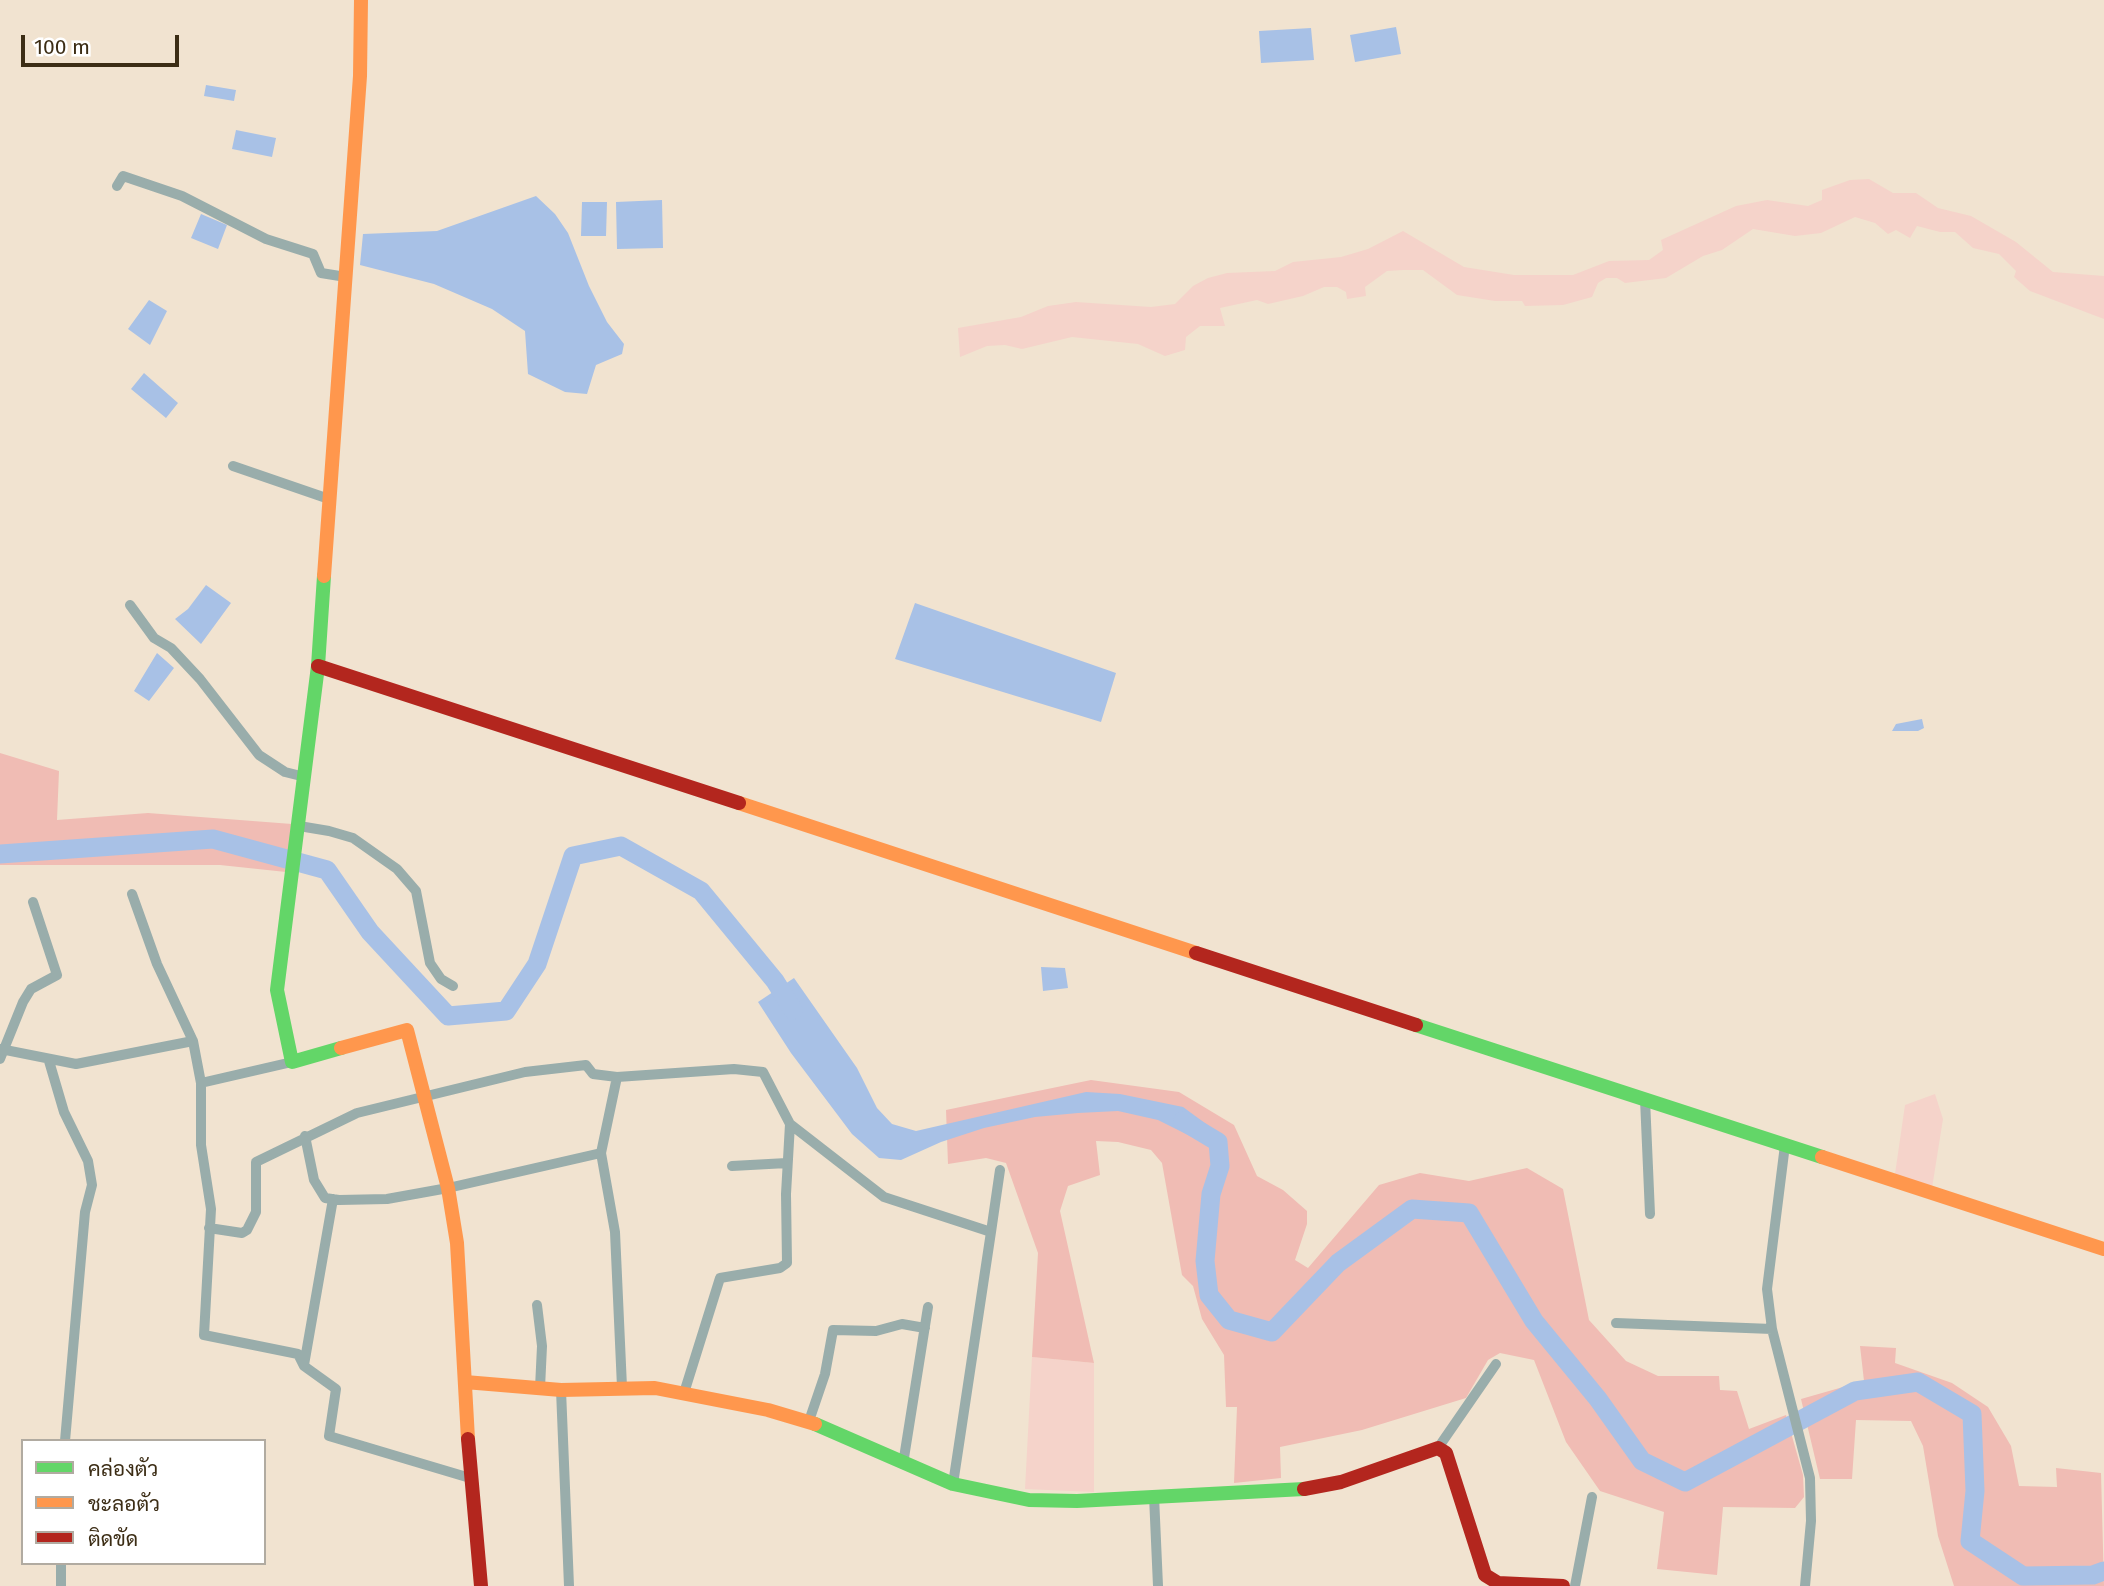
<!DOCTYPE html>
<meta charset="utf-8">
<style>
body{margin:0}
#map{position:relative;width:2104px;height:1586px;overflow:hidden;background:#f1e3d0;font-family:"Fira Sans",Sarabun,sans-serif}
canvas{display:block}
.legend{position:absolute;left:21px;top:1439px;width:245px;height:126px;box-sizing:border-box;background:#fff;border:2px solid #b1aba1;margin:0;padding:9px 12px;list-style:none;font-size:21px;color:#3c2d15}
.legend li{display:flex;align-items:center;gap:14px;height:35px}
.legend b{width:35px;border:2px solid #b1aba1}
.scale{position:absolute;left:21px;top:35px;width:158px;height:32px;box-sizing:border-box;border:4px solid #3c2d15;border-top:0;padding-left:9px;font-size:21px;line-height:24px;white-space:nowrap;color:#3c2d15;-webkit-text-stroke:5px #fff;paint-order:stroke}
</style>
<div id="map">
<canvas width="2104" height="1586"></canvas>
<ul class="legend">
<li><b style="height:9px;background:#63d668"></b>คล่องตัว</li>
<li><b style="height:9px;background:#ff974d"></b>ชะลอตัว</li>
<li><b style="height:9px;background:#b3261e"></b>ติดขัด</li>
</ul>
<div class="scale">100 m</div>
</div>
<script>
const c = document.querySelector('canvas').getContext('2d');
c.lineJoin = 'round';
function fill(path, color) { c.fillStyle = color; c.fill(path, 'evenodd'); }
const poly = rows => new Path2D(rows.map(r => 'M' + r).join(''));
function stroke(path, color, width, dash) { c.strokeStyle = color; c.lineWidth = width; c.lineCap = dash ? 'butt' : 'round'; c.setLineDash(dash || []); c.stroke(path); }
fill(poly([
 [1869,179,1893,193,1916,193,1938,208,1971,216,2016,242,2053,272,2104,276,2104,319,2030,291,2014,277,2016,271,1999,254,1973,248,1955,232,1940,232,1917,226,1910,238,1896,230,1888,234,1875,223,1855,217,1821,233,1795,236,1753,229,1722,250,1703,256,1666,278,1625,283,1617,278,1606,278,1598,283,1592,297,1563,305,1525,306,1522,301,1495,301,1457,295,1423,270,1403,270,1387,271,1365,287,1366,296,1347,299,1346,292,1337,287,1324,287,1303,296,1268,304,1257,300,1220,308,1225,326,1200,326,1186,337,1185,350,1165,356,1138,344,1072,337,1022,349,1005,345,987,346,960,357,958,328,1021,317,1048,306,1076,302,1151,307,1175,304,1193,286,1208,278,1227,273,1275,271,1293,262,1341,257,1368,249,1403,231,1464,267,1514,275,1573,275,1609,261,1649,260,1663,250,1661,240,1736,206,1767,200,1808,206,1822,200,1822,190,1850,180],
 [1935,1094,1943,1119,1932,1188,1895,1174,1905,1105],
 [1032,1357,1094,1363,1094,1492,1025,1489]
]), '#f5d3ca');
fill(poly([
 [0,753,59,771,57,820,148,813,292,824,286,872,220,865,0,865],
 [1091,1080,1179,1092,1234,1125,1257,1176,1283,1190,1307,1211,1307,1224,1295,1260,1308,1268,1379,1185,1420,1173,1469,1181,1527,1168,1563,1189,1589,1320,1626,1361,1658,1376,1719,1376,1720,1390,1737,1391,1749,1429,1786,1415,1803,1475,1804,1497,1795,1508,1723,1507,1717,1575,1657,1569,1664,1512,1600,1491,1566,1442,1534,1360,1500,1353,1488,1360,1466,1398,1362,1430,1280,1447,1281,1478,1234,1483,1237,1407,1226,1407,1224,1355,1202,1319,1193,1286,1182,1275,1162,1163,1151,1150,1118,1142,1096,1141,1100,1175,1068,1186,1060,1211,1094,1363,1032,1357,1038,1253,1006,1163,986,1158,948,1164,946,1110],
 [1860,1346,1896,1348,1895,1363,1952,1383,1988,1407,2011,1446,2019,1486,2057,1487,2056,1468,2101,1473,2104,1586,1954,1586,1938,1536,1923,1446,1911,1421,1856,1420,1852,1479,1820,1479,1801,1399,1864,1381]
]), '#f0bcb4');
fill(poly([
 [1396,27,1401,54,1355,62,1350,35],
 [1311,28,1314,60,1261,63,1259,31],
 [206,85,236,90,234,101,204,96],
 [236,130,276,138,272,157,232,149],
 [536,196,555,214,568,233,589,286,607,322,624,344,622,354,596,365,587,394,565,392,528,374,525,331,492,309,434,284,360,265,363,234,437,231],
 [662,200,663,248,617,249,616,202],
 [582,202,607,202,606,236,581,236],
 [201,214,227,225,218,249,191,238],
 [149,300,167,311,150,345,128,329],
 [144,373,178,403,166,418,131,389],
 [206,585,231,603,201,644,175,619,188,609],
 [915,603,1116,673,1101,722,895,659],
 [157,653,174,668,149,701,134,691],
 [1922,719,1924,728,1918,731,1892,731,1896,724],
 [1041,967,1065,968,1068,988,1043,991],
 [794,978,857,1068,877,1108,892,1124,916,1131,1086,1092,1120,1094,1183,1107,1213,1129,1198,1140,1158,1120,1118,1111,1078,1113,1035,1117,984,1128,941,1142,901,1160,879,1158,852,1134,791,1053,758,1002]
]), '#a8c1e6');
stroke(poly([
 [0,854,213,839,327,870,370,932,448,1016,506,1011,537,964,573,856,621,846,701,891,775,981,793,1010],
 [1183,1121,1218,1142,1220,1166,1211,1194,1205,1261,1209,1295,1229,1320,1272,1332,1338,1263,1412,1209,1469,1213,1534,1321,1598,1399,1642,1461,1685,1482,1855,1391,1918,1382,1972,1414,1975,1491,1970,1541,2023,1576,2093,1575,2104,1571]
]), '#a8c1e6', 19);
stroke(poly([
 [117,186,123,176,182,196,266,239,313,254,321,273,346,277],
 [233,466,329,499],
 [130,605,154,638,171,648,200,679,259,755,285,772,305,777],
 [299,826,329,831,353,838,397,869,416,891,430,963,441,979,453,986],
 [132,894,157,964,193,1041,201,1083,201,1145,211,1209,204,1335,298,1354,304,1366,336,1389,329,1436,470,1478],
 [0,1049,76,1064,193,1041],
 [0,1059,23,1002,31,989,57,975,33,902],
 [49,1061,64,1112,88,1161,92,1185,85,1212,65,1441],
 [617,1077,601,1153,615,1232,622,1387],
 [201,1083,292,1062],
 [1645,1099,1650,1214],
 [305,1136,314,1180,325,1198,339,1200,387,1199,448,1188,601,1153],
 [1785,1145,1767,1289,1772,1329,1810,1478,1811,1521,1805,1586],
 [732,1166,787,1163],
 [209,1228,242,1233,247,1230,256,1212,256,1162,357,1113,525,1072,586,1065,593,1074,617,1077,734,1069,763,1072,790,1124,884,1197,991,1232,953,1484],
 [991,1232,1000,1170],
 [537,1305,542,1346,540,1388],
 [1616,1323,1772,1329],
 [304,1365,333,1199],
 [561,1390,569,1586],
 [684,1393,720,1278,780,1268,787,1263,786,1194,790,1124],
 [809,1421,825,1374,833,1330,876,1331,902,1324,925,1328],
 [1438,1448,1496,1364],
 [903,1464,928,1307],
 [1154,1496,1158,1586],
 [61,1586,61,1563],
 [1575,1586,1592,1497]
]), '#99adab', 10);
stroke(poly([
 [324,576,318,666,277,990,292,1062,341,1048],
 [1416,1025,1822,1157],
 [815,1424,953,1484,1029,1500,1077,1501,1304,1489]
]), '#63d668', 14);
stroke(poly([
 [324,576,360,76,361,0],
 [739,803,1196,953],
 [341,1048,407,1030,448,1188,457,1243,468,1439],
 [1822,1157,2104,1249],
 [465,1382,561,1390,655,1388,768,1410,815,1424]
]), '#ff974d', 14);
stroke(poly([
 [318,666,739,803],
 [1196,953,1416,1025],
 [468,1439,481,1586],
 [1304,1489,1341,1482,1438,1448,1446,1453,1485,1575,1498,1583,1563,1586]
]), '#b3261e', 14);
</script>
